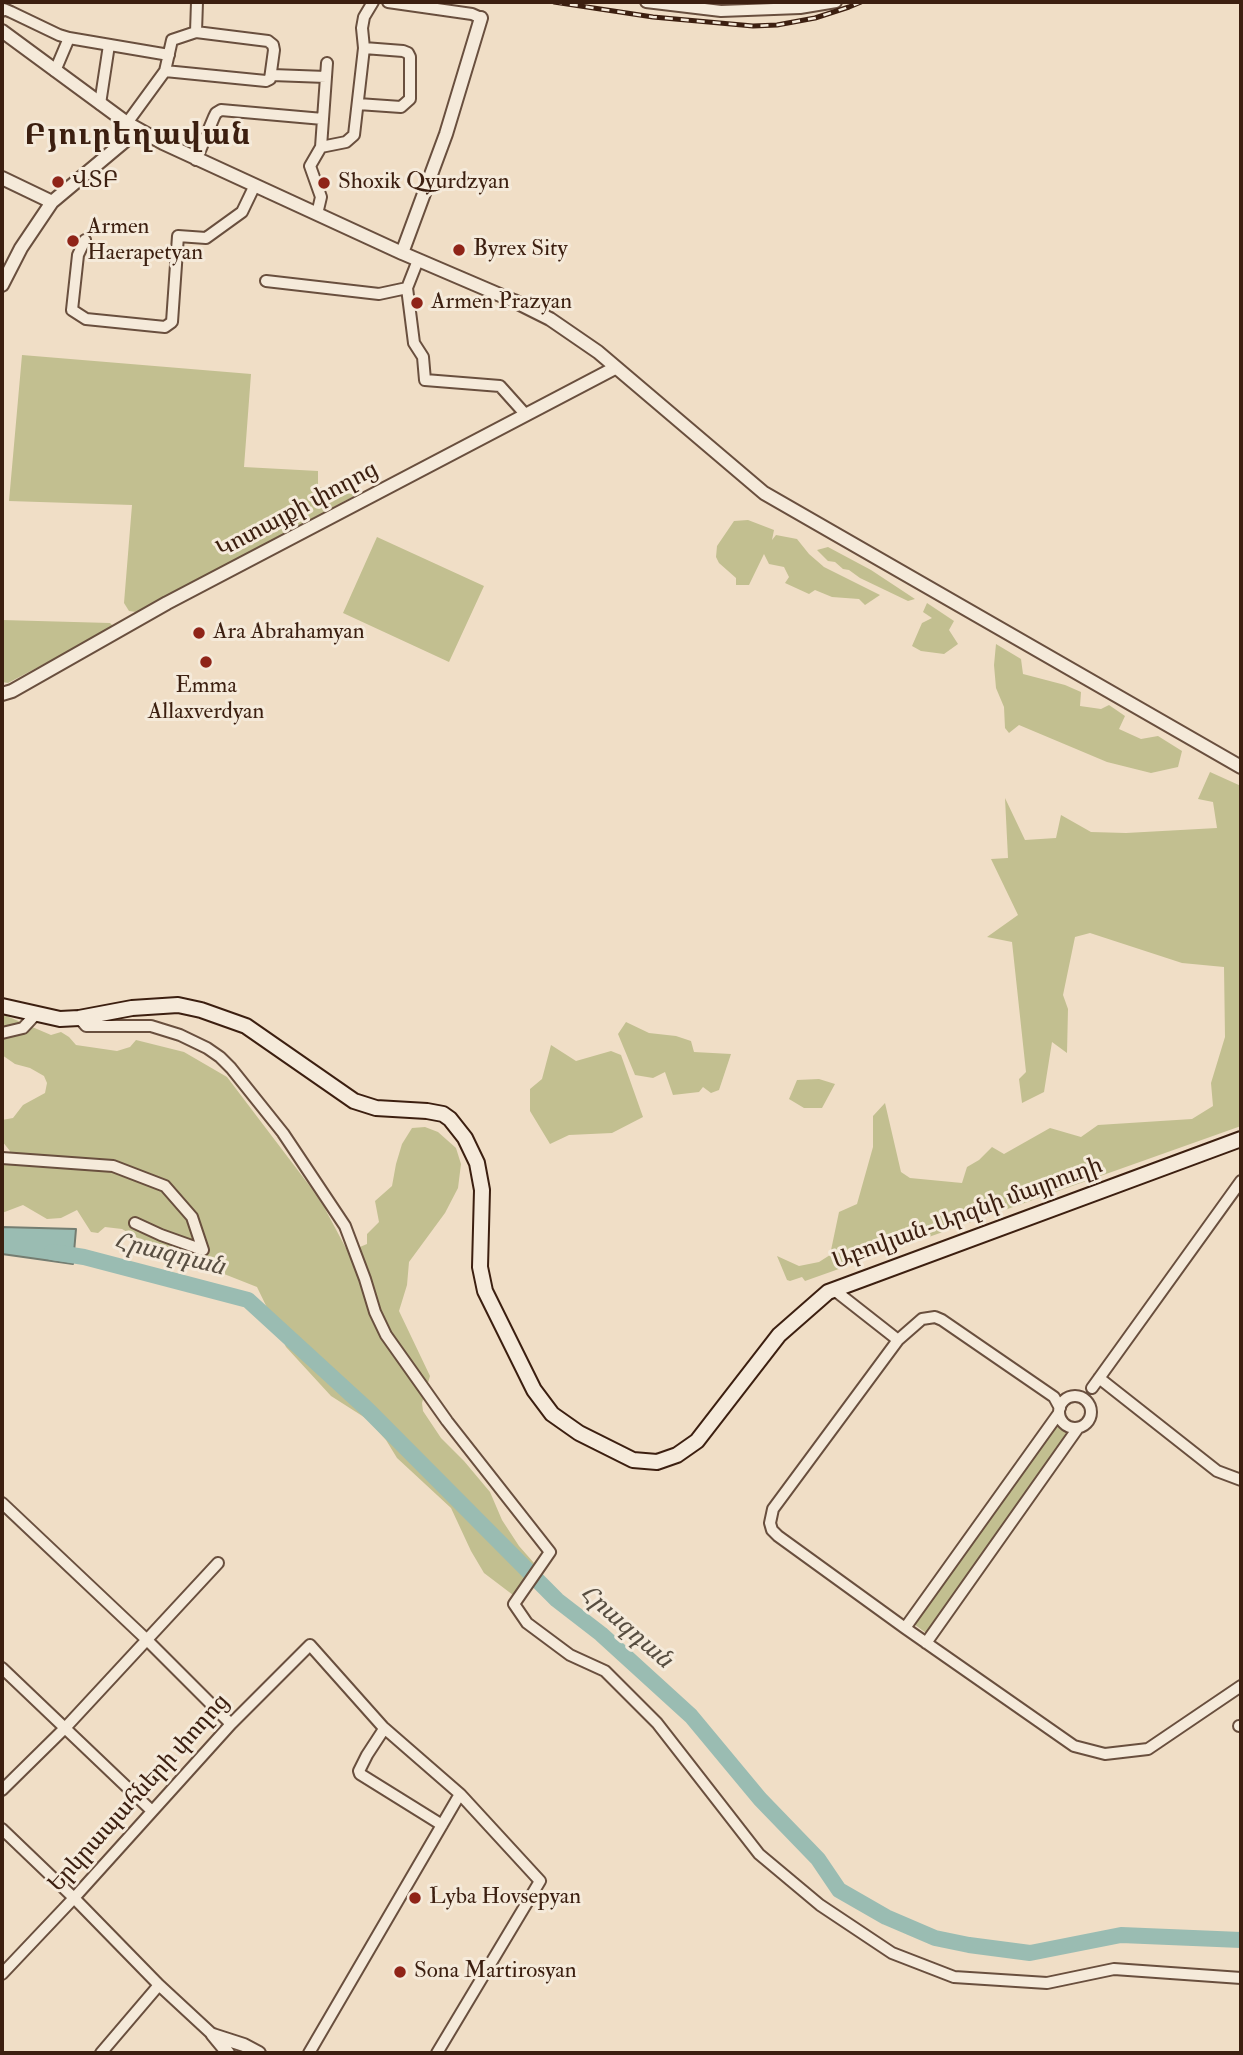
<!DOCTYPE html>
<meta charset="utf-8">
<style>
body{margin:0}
#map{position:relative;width:1243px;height:2055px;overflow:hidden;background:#f0dec6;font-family:"IM FELL Double Pica",serif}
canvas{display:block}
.frame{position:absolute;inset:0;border:4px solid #3c1f10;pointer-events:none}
</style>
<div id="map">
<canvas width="1243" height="2055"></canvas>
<div class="frame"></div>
</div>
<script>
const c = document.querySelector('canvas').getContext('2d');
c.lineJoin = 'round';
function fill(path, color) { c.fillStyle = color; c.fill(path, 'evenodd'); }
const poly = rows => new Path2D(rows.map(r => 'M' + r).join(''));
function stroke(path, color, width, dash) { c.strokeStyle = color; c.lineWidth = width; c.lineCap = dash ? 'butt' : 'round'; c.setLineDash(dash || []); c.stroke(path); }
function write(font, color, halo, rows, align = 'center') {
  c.font = font + ' "IM FELL Double Pica","Noto Serif Armenian",serif'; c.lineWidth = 6; c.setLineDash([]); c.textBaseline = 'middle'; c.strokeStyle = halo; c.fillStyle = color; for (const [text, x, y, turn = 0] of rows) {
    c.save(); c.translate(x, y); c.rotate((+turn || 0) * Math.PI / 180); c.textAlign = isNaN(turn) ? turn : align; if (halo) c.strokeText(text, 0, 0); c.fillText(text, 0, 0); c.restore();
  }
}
fill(poly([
 [22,355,251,374,244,467,318,471,318,487,356,495,136,612,129,611,124,603,132,505,9,501],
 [748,520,774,530,772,540,776,535,797,539,809,554,824,567,880,595,865,605,859,599,832,597,815,590,809,594,785,583,789,577,784,567,769,564,764,554,749,585,736,585,736,578,719,563,716,557,717,546,734,521],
 [377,537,484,586,449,662,343,613],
 [828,547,871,570,915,599,908,601,860,578,849,570,843,569,835,562,828,561,817,550],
 [927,603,954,621,949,630,958,644,944,654,921,651,912,646,922,623,932,618,923,612],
 [2,620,110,623,114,627,8,683,2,682],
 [996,644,1021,659,1023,674,1065,685,1081,692,1080,706,1101,709,1109,705,1125,716,1119,729,1141,739,1158,736,1182,751,1178,767,1151,773,1107,762,1019,725,1009,733,1005,728,1004,707,996,688,994,665],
 [1210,772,1241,786,1241,1126,805,1281,802,1277,790,1281,787,1280,777,1256,799,1266,819,1262,830,1255,839,1212,857,1204,873,1147,873,1116,885,1103,901,1172,910,1178,962,1183,967,1167,979,1160,992,1147,1004,1154,1050,1128,1081,1137,1098,1125,1192,1119,1213,1106,1211,1083,1225,1037,1224,967,1182,963,1090,933,1075,937,1063,995,1068,1009,1067,1053,1052,1042,1044,1092,1022,1103,1019,1079,1026,1072,1012,942,987,937,1018,915,991,859,1008,858,1005,798,1025,840,1056,838,1061,815,1091,832,1126,833,1217,828,1213,802,1198,799],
 [2,1014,51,1035,61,1032,69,1037,76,1045,117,1051,130,1047,136,1040,184,1052,227,1077,309,1185,324,1207,348,1252,367,1244,367,1234,379,1222,375,1201,392,1186,396,1164,402,1144,412,1128,425,1127,438,1132,456,1148,461,1164,458,1188,445,1213,409,1262,407,1285,399,1311,430,1376,422,1403,423,1411,441,1438,464,1461,490,1492,502,1520,519,1546,534,1563,520,1589,513,1595,484,1573,471,1551,451,1508,397,1458,386,1440,367,1419,331,1396,286,1347,257,1287,219,1272,210,1266,191,1268,178,1253,160,1251,122,1229,105,1227,98,1233,91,1232,77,1210,61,1218,47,1219,23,1205,2,1213,2,1167,10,1151,2,1141,2,1120,13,1118,23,1105,45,1093,47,1083,44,1076,30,1068,15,1064,2,1055],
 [626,1022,649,1033,676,1036,691,1041,694,1052,731,1054,719,1090,711,1093,703,1087,699,1092,673,1095,665,1072,653,1078,635,1075,618,1034],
 [551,1045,576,1061,611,1051,621,1055,643,1117,612,1133,569,1135,550,1144,530,1111,530,1089,542,1079],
 [819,1079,835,1084,822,1108,804,1108,789,1099,797,1080],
 [1056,1426,1069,1435,926,1633,914,1624]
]), '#c2bf90');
const water = poly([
 [2,1227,76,1229,73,1264,2,1254,2,1227]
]);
fill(water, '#9abcb2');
stroke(water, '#747d71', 2);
stroke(poly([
 [52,1252,84,1257,248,1300,367,1409,557,1600,601,1634,691,1716,760,1799,818,1859,839,1890,886,1917,935,1938,969,1945,1030,1953,1121,1935,1241,1940]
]), '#9abcb2', 16);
const minor = poly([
 [388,2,472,14,481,18],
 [646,2,721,11,800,8,836,2],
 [2,11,4,9,11,12,59,35,69,38,169,55],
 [55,71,69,38],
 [165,71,266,81,270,79,274,50,273,45,268,41,196,32],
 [272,75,326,77],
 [100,104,109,45],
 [358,104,401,107,410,99,410,57,408,53,403,51,364,48],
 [127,123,165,71,172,40,196,32,197,2],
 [321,147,346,142,354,135,364,48,362,28,364,17,373,2],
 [196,160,214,117,216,113,221,110,323,119],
 [317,214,321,197,310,166,321,147,327,63],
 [85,240,78,255,72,310,86,319,165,327,172,322,178,236,206,238,242,212,255,185],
 [266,281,379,294,407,288,418,260],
 [407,288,414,343,423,357,425,380,500,386,526,415],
 [79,1018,86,1026,151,1026,180,1035,207,1048,220,1057,231,1068,283,1133,345,1226,365,1279,375,1312,386,1335,447,1421,550,1552,514,1604,527,1623,570,1655,605,1671,657,1723,759,1854,820,1905,892,1953,954,1977,1047,1983,1114,1969,1241,1978],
 [2,1033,23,1028,36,1014],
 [2,1158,113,1166,165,1186,192,1217,203,1250,161,1235,135,1223],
 [833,1289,898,1340],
 [1099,1378,1217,1471,1241,1480],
 [1092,1388,1241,1181],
 '1059 1412a16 16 0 1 1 32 0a16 16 0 1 1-32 0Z',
 [1060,1408,1054,1397,942,1320,935,1317,922,1319,898,1340,773,1509,770,1523,772,1530,778,1536,905,1628,1074,1746,1105,1754,1148,1749,1241,1686],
 [2,1503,146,1639,231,1724],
 [905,1628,1059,1413],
 [926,1643,1078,1428],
 [2,1668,152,1811],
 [1239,1726,1241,1726],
 [384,1729,367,1755,359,1771,360,1774,442,1825],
 [2,1790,65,1728,218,1563],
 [2,1829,74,1898,159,1985,213,2035],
 [2,1974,74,1898,231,1724,310,1645,383,1727,460,1794,540,1881,437,2053],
 [101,2053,159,1985],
 [309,2053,460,1794]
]);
const tertiary = poly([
 [2,31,127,123,163,143,402,253,514,301,550,319,598,352,764,493,1241,767],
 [2,178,52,202],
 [402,253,446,134,481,18],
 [2,285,21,248,52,202,138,130],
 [2,694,12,691,167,603,615,368],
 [213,2035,244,2045,259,2053],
 [213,2035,228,2053]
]);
const secondary = poly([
 [2,1006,60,1019,79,1018,132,1008,178,1005,201,1010,246,1026,354,1101,376,1108,427,1111,443,1114,450,1119,465,1138,477,1163,482,1190,480,1267,485,1291,534,1390,552,1414,579,1433,633,1460,657,1462,677,1455,697,1441,779,1335,828,1292,1241,1139]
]);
stroke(minor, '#694f3e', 14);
stroke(tertiary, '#694f3e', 16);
stroke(secondary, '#3c1f10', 18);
stroke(minor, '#f5eada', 10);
stroke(tertiary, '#f5eada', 12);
stroke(secondary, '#f5eada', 14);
const rail = poly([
 [554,2,653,17,753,26,777,25,815,18,849,7,861,2]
]);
stroke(rail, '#3c1f10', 5);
stroke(rail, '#f5eada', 2.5, [8]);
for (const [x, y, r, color] of [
 [58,182,7,"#8f2418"],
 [324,183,7,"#8f2418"],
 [73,241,7,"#8f2418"],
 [459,250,7,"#8f2418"],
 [417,303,7,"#8f2418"],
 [199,633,7,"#8f2418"],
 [206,662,7,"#8f2418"],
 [415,1898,7,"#8f2418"],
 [400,1972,7,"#8f2418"]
]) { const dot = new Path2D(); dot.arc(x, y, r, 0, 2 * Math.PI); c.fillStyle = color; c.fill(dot); stroke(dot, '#f5eada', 2.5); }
write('23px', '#3c1f10', '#f5eada', [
 ["ՎՏԲ",72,182],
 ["Shoxik Qyurdzyan",338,183],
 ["Armen",87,228],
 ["Haerapetyan",87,254],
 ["Byrex Sity",473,250],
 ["Armen Prazyan",431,303],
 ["Ara Abrahamyan",213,633],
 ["Emma",206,687,"center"],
 ["Allaxverdyan",206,713,"center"],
 ["Lyba Hovsepyan",429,1898],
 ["Sona Martirosyan",414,1972]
], 'left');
write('23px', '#3c1f10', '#f5eada', [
 ["Կոտայքի փողոց",298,511,-28],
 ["Աբովյան-Արզնի մայրուղի",968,1215,-20],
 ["Երկրապահների փողոց",140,1794,-48]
]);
write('italic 24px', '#584e41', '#f5eada', [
 ["Հրազդան",169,1256,14],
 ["Հրազդան",625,1628,41]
]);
c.letterSpacing = '2px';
write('bold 30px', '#3c1f10', '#f5eada', [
 ["Բյուրեղավան",138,138]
]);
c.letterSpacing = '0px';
</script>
